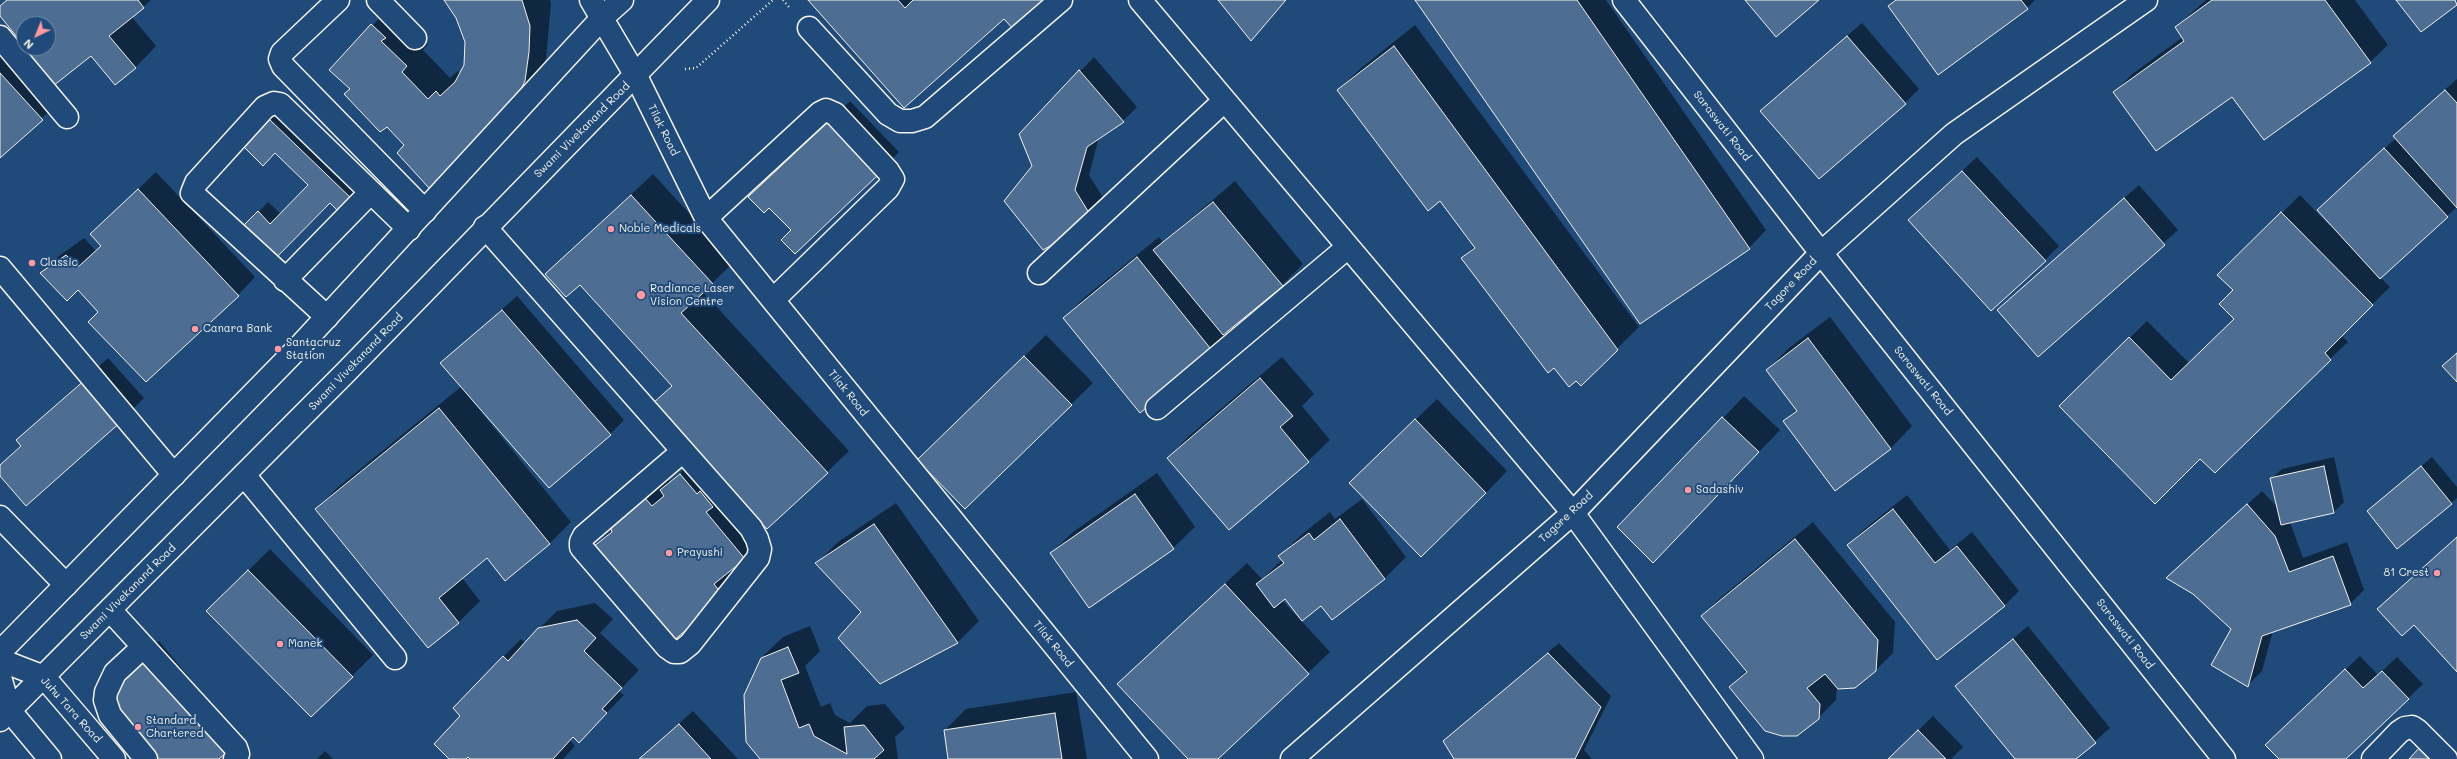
<!DOCTYPE html>
<style>
body{margin:0}
#map{position:relative;width:2457px;height:759px;overflow:hidden;background:#1f4a7a;font-family:Mali,sans-serif}
canvas{display:block}
.north{position:absolute;left:16px;top:16px;width:40px;height:40px;box-sizing:border-box;background:#1f4a7a;border:1px solid #748da6;border-radius:50%;rotate:223deg;font-size:11px;font-weight:700;line-height:16px;text-align:center;color:#f4f1e8}
.north::after{content:'';display:block;margin:auto;width:14px;height:18px;background:#ff9aa2;clip-path:polygon(50% 0,100% 100%,50% 72%,0 100%)}
</style>
<div id="map">
<canvas width="2457" height="759"></canvas>
<div class="north">N</div>
</div>
<script>
const c = document.querySelector('canvas').getContext('2d');
c.lineJoin = 'round';
function fill(path, color) { c.fillStyle = color; c.fill(path, 'evenodd'); }
const poly = rows => new Path2D(rows.map(r => 'M' + r).join(''));
function stroke(path, color, width, dash) { c.strokeStyle = color; c.lineWidth = width; c.lineCap = dash ? 'butt' : 'round'; c.setLineDash(dash || []); c.stroke(path); }
function write(font, color, halo, rows, align = 'center') {
  c.font = font + ' Mali,sans-serif'; c.lineWidth = 4; c.setLineDash([]); c.textBaseline = 'middle'; c.strokeStyle = halo; c.fillStyle = color; for (const [text, x, y, turn = 0] of rows) {
    c.save(); c.translate(x, y); c.rotate((+turn || 0) * Math.PI / 180); c.textAlign = isNaN(turn) ? turn : align; if (halo) c.strokeText(text, 0, 0); c.fillText(text, 0, 0); c.restore();
  }
}
fill(poly([
 [7,0,151,0,132,17,156,46,135,68,91,55,54,85,12,42,18,36,0,14,0,7],
 [24,24,48,24,48,48,24,48],
 [445,0,550,0,551,4,546,59,537,76,450,165,406,145,330,70,394,3,402,20,428,44,423,50,450,78,458,71,460,73,465,66,466,41,457,17],
 [809,0,1050,0,1004,18],
 [1219,0,1287,0,1251,40],
 [1416,0,1606,0,1766,230,1749,248],
 [1895,0,2035,0,2027,8,1889,6],
 [2206,0,2355,0,2388,45,2370,62,2232,95,2115,92,2132,74,2183,37,2176,27],
 [1862,23,1919,89,1905,103,1761,111],
 [1415,25,1639,327,1581,384,1463,258,1475,245,1441,200,1338,90,1360,69],
 [0,43,56,105,0,157],
 [1094,57,1137,107,1123,121,1099,137,1089,175,1108,206,1094,221,1033,167,1020,134],
 [2457,79,2457,207,2380,277,2390,287,2341,335,2348,342,2330,359,2200,457,2061,406,2147,321,2190,364,2235,319,2234,290,2219,275,2300,195,2330,226,2331,224,2318,210,2396,138,2394,136,2408,122],
 [850,101,899,152,878,174,792,230,771,176],
 [279,108,364,191,342,213,330,202,269,264,238,233,268,202,281,214,310,185,276,152,243,145],
 [1977,157,2059,246,2045,260,1924,206],
 [156,172,255,277,238,295,100,312,78,289,42,273,59,256,84,238,96,251,102,245,91,234],
 [653,174,734,262,703,292,849,451,827,472,730,488,766,537,737,565,745,575,723,596,595,547,666,476,670,482,700,455,653,404,672,385,580,284,546,274],
 [1235,181,1303,264,1282,285,1232,327,1235,331,1140,411,1064,318,1085,297,1159,237,1163,242],
 [2139,185,2178,230,2038,355,1998,310],
 [517,296,624,420,610,434,464,391,571,522,549,544,487,557,462,578,480,601,459,622,428,647,316,509,337,488,462,386,442,363],
 [1830,317,1912,426,1891,448,1836,490,1784,421,1797,409,1767,370,1789,348],
 [1046,335,1093,383,965,508,940,439],
 [1282,357,1314,394,1302,406,1330,440,1308,461,1229,529,1168,458,1189,436],
 [108,358,144,398,123,419,0,475,0,466,22,444,18,440],
 [1744,396,1780,430,1653,562,1723,418],
 [1437,399,1507,471,1486,493,1372,462],
 [2334,457,2344,502,2334,512,2290,522,2303,558,2347,542,2364,590,2350,604,2273,631,2262,671,2248,685,2232,628,2182,564,2262,491,2279,509,2271,479,2282,469],
 [2432,457,2457,487,2457,498,2398,547,2368,511],
 [1157,473,1195,527,1173,548,1051,553,1073,532],
 [1907,495,1950,550,1972,532,2019,591,2005,605,1938,658,1848,545,1862,531],
 [1362,499,1406,557,1385,578,1332,619,1321,605,1285,597,1282,600,1330,652,1217,759,1189,759,1140,663,1247,563,1262,579,1282,560,1280,556,1301,535,1330,512,1335,519],
 [896,503,979,621,958,642,880,683,862,612,817,563,838,542],
 [1813,522,1895,622,1893,653,1875,671,1837,686,1836,700,1818,718,1730,687,1746,670,1702,616,1719,599],
 [270,549,373,655,352,676,208,611],
 [595,603,613,619,600,633,639,670,619,691,624,695,596,724,570,740,575,746,563,759,471,759,468,756,464,759,451,759,462,716,503,657,521,639,525,643,557,611],
 [810,626,820,651,805,666,821,707,830,703,835,715,850,723,867,706,885,704,905,728,895,737,898,759,762,759,761,658,783,637],
 [2028,626,2110,728,2075,759,2016,759,1957,686],
 [159,641,239,738,217,759,134,662],
 [1559,643,1611,696,1584,750,1592,759,1455,759,1444,741],
 [2360,656,2378,675,2397,657,2423,684,2345,759,2280,759,2281,731],
 [1076,692,1087,759,949,759,945,730,966,709],
 [693,711,738,759,640,759,648,751],
 [1933,716,1963,747,1951,759,1889,759],
 [2435,733,2457,754,2457,759,2410,759],
 [325,751,333,759,317,759]
]), '#0007');
const building = poly([
 [7,0,138,0,144,8,109,36,136,68,115,85,91,56,53,86,10,42,17,37,0,16,0,6,7,0],
 [24,24,48,24,48,48,24,48,24,24],
 [444,0,522,0,530,26,529,52,525,81,516,99,429,188,397,153,404,145,387,127,380,132,344,94,350,89,329,70,371,24,386,38,381,41,407,66,402,72,428,99,436,91,440,96,455,82,464,65,465,42,456,18,444,0],
 [808,0,898,0,905,8,913,0,1049,0,1016,32,1004,19,904,108,808,0],
 [1218,0,1286,0,1251,41,1218,0],
 [1415,0,1577,0,1750,249,1640,324,1415,0],
 [1745,0,1819,0,1776,37,1745,0],
 [1896,0,2021,0,2028,9,1938,75,1888,6,1896,0],
 [2212,0,2325,0,2371,63,2264,140,2232,97,2156,151,2113,92,2184,41,2175,27,2212,0],
 [2396,0,2455,0,2457,5,2421,32,2396,0],
 [1847,36,1906,104,1819,179,1760,111,1847,36],
 [1394,46,1618,350,1581,386,1576,381,1569,387,1554,368,1548,373,1461,258,1475,248,1440,201,1428,211,1337,90,1394,46],
 [1079,70,1124,122,1087,147,1075,190,1094,221,1043,250,1004,201,1032,166,1019,134,1079,70],
 [0,73,43,120,0,158,0,73],
 [2445,90,2457,103,2457,208,2393,136,2445,90],
 [268,118,355,202,342,215,330,203,269,265,236,233,258,211,270,224,308,185,275,153,263,166,242,145,268,118],
 [828,122,879,174,795,254,781,240,791,230,769,208,764,213,748,197,828,122],
 [2384,148,2448,217,2380,279,2317,210,2384,148],
 [1962,171,2046,261,1991,311,1908,220,1962,171],
 [138,189,239,296,146,382,88,322,98,312,78,290,67,301,40,273,66,255,78,267,101,246,90,234,138,189],
 [631,195,713,284,681,313,828,473,767,529,652,404,672,386,580,285,566,297,545,274,631,195],
 [2124,198,2165,245,2038,357,1997,310,2124,198],
 [1213,202,1283,286,1223,335,1153,250,1213,202],
 [2281,212,2373,305,2325,353,2331,360,2215,473,2200,459,2155,504,2059,406,2129,337,2171,380,2234,319,2219,304,2233,290,2217,275,2281,212],
 [1137,257,1214,353,1140,413,1063,318,1137,257],
 [502,310,611,435,549,488,440,363,502,310],
 [1808,338,1891,449,1835,491,1783,421,1797,411,1766,370,1808,338],
 [2457,353,2457,382,2442,366,2457,353],
 [1024,356,1072,405,965,509,917,460,1024,356],
 [1260,378,1293,416,1280,427,1309,462,1229,530,1167,458,1260,378],
 [86,379,123,420,26,506,0,476,0,465,21,446,16,440,86,379],
 [439,408,550,544,505,581,487,558,439,598,459,623,428,648,315,509,439,408],
 [1722,417,1759,452,1653,563,1617,527,1722,417],
 [1415,419,1486,493,1421,557,1349,483,1415,419],
 [2324,466,2334,513,2281,525,2270,478,2324,466],
 [2421,466,2452,504,2397,549,2367,511,2421,466],
 [680,474,697,494,700,491,713,507,706,512,745,559,714,584,724,597,672,642,593,547,612,532,610,525,644,497,652,506,664,496,660,490,680,474],
 [1135,494,1174,549,1089,608,1050,553,1135,494],
 [2247,504,2275,536,2289,572,2333,556,2351,605,2262,636,2248,687,2211,665,2231,629,2193,594,2166,578,2247,504],
 [1893,509,1935,563,1957,546,2005,606,1937,660,1847,545,1893,509],
 [1340,519,1385,579,1332,620,1321,606,1302,621,1285,599,1274,608,1256,584,1284,563,1278,556,1309,533,1314,540,1340,519],
 [874,524,958,643,880,684,838,638,861,612,815,563,874,524],
 [2457,537,2457,672,2414,625,2402,636,2377,609,2457,537],
 [1795,539,1878,640,1876,671,1855,688,1838,689,1825,674,1807,688,1820,704,1819,719,1797,736,1782,736,1765,731,1729,687,1747,672,1701,616,1795,539],
 [248,570,353,677,311,717,206,611,248,570],
 [1225,584,1309,674,1218,759,1188,759,1117,684,1225,584],
 [577,620,596,638,584,651,622,688,602,709,607,713,579,743,573,737,553,759,470,759,468,757,466,759,449,759,434,744,460,716,453,708,503,656,508,661,538,628,577,620],
 [2013,639,2096,743,2076,759,2015,759,1955,686,2013,639],
 [788,647,799,673,781,680,799,728,809,724,814,736,847,754,844,727,864,725,884,750,874,759,760,759,746,742,744,695,761,658,788,647],
 [1548,653,1601,707,1575,759,1454,759,1443,741,1548,653],
 [145,655,226,753,219,759,151,759,119,721,112,697,119,676,145,655],
 [2345,669,2363,688,2382,671,2409,699,2346,759,2279,759,2265,745,2345,669],
 [1055,713,1062,759,948,759,944,730,1055,713],
 [679,724,711,759,639,759,679,724],
 [1918,730,1946,759,1888,759,1918,730],
 [2420,747,2433,759,2409,759,2420,747]
]);
fill(building, '#4d6e92');
stroke(building, '#f4f1e8', 1);
const minor = poly([
 [338,0,282,53,280,59,283,66,425,211],
 [378,0,415,38],
 [591,0,636,76,706,218,1147,759],
 [1140,0,1573,513,1752,759],
 [1624,0,1821,253,2224,759],
 [809,28,888,114,900,121,912,121,925,117,1061,0],
 [0,37,67,117],
 [706,218,820,113,826,110,835,114,888,171,893,179,888,188,773,300],
 [485,227,683,451,751,528,757,539,760,549,758,558,690,644,680,652,674,652,667,647,581,547,581,542,584,536,683,451],
 [0,268,174,475],
 [1039,273,1224,101],
 [285,280,371,192],
 [327,317,192,193,196,183,265,107,274,103,280,104,409,229],
 [1157,408,1348,247],
 [244,475,395,658],
 [0,517,66,585],
 [110,610,236,748,238,754,235,759],
 [143,647,115,673,106,692,105,700,110,715,146,759],
 [1292,759,1573,513,1821,253,1954,134,2146,0],
 [2373,759,2399,732,2405,728,2412,727,2418,731,2446,759]
]);
const major = poly([
 [0,652,299,347,603,17,622,0],
 [0,660,44,677,114,759],
 [0,677,10,711,50,759],
 [0,720,346,372,708,0]
]);
stroke(minor, '#f4f1e8', 25);
stroke(major, '#f4f1e8', 25);
stroke(poly([
 [783,0,789,7],
 [685,69,696,68,773,0]
]), '#f4f1e8', 2.5, [1, 3]);
stroke(minor, '#1f4a7a', 22);
stroke(major, '#1f4a7a', 22);
for (const [x, y, r, color] of [
 [611,229,4,"#ff9aa2"],
 [32,263,4,"#ff9aa2"],
 [641,295,5,"#ff9aa2"],
 [195,329,4,"#ff9aa2"],
 [278,349,4,"#ff9aa2"],
 [1688,490,4,"#ff9aa2"],
 [669,553,4,"#ff9aa2"],
 [2437,573,4,"#ff9aa2"],
 [280,644,4,"#ff9aa2"],
 [138,727,4,"#ff9aa2"]
]) { const dot = new Path2D(); dot.arc(x, y, r, 0, 2 * Math.PI); c.fillStyle = color; c.fill(dot); stroke(dot, '#1f4a7a', 1.5); }
write('11px', '#f4f1e8', '#1f4a7a', [
 ["Saraswati Road",1722,126,52],
 ["Swami Vivekanand Road",582,130,-45],
 ["Tilak Road",663,130,64],
 ["Tagore Road",1791,284,-46],
 ["Swami Vivekanand Road",356,362,-46],
 ["Saraswati Road",1923,381,51],
 ["Tilak Road",848,393,51],
 ["Tagore Road",1566,517,-43],
 ["Swami Vivekanand Road",128,592,-45],
 ["Saraswati Road",2125,634,52],
 ["Tilak Road",1053,644,51],
 ["Juhu Tara Road",71,710,48]
]);
write('11px', '#f4f1e8', '#1f4a7a', [
 ["Noble Medicals",619,229],
 ["Classic",40,263],
 ["Radiance Laser",650,289],
 ["Vision Centre",650,302],
 ["Canara Bank",203,329],
 ["Santacruz",286,343],
 ["Station",286,356],
 ["Sadashiv",1696,490],
 ["Prayushi",677,553],
 ["81 Crest",2429,573,"right"],
 ["Manek",288,644],
 ["Standard",146,721],
 ["Chartered",146,734]
], 'left');
</script>
